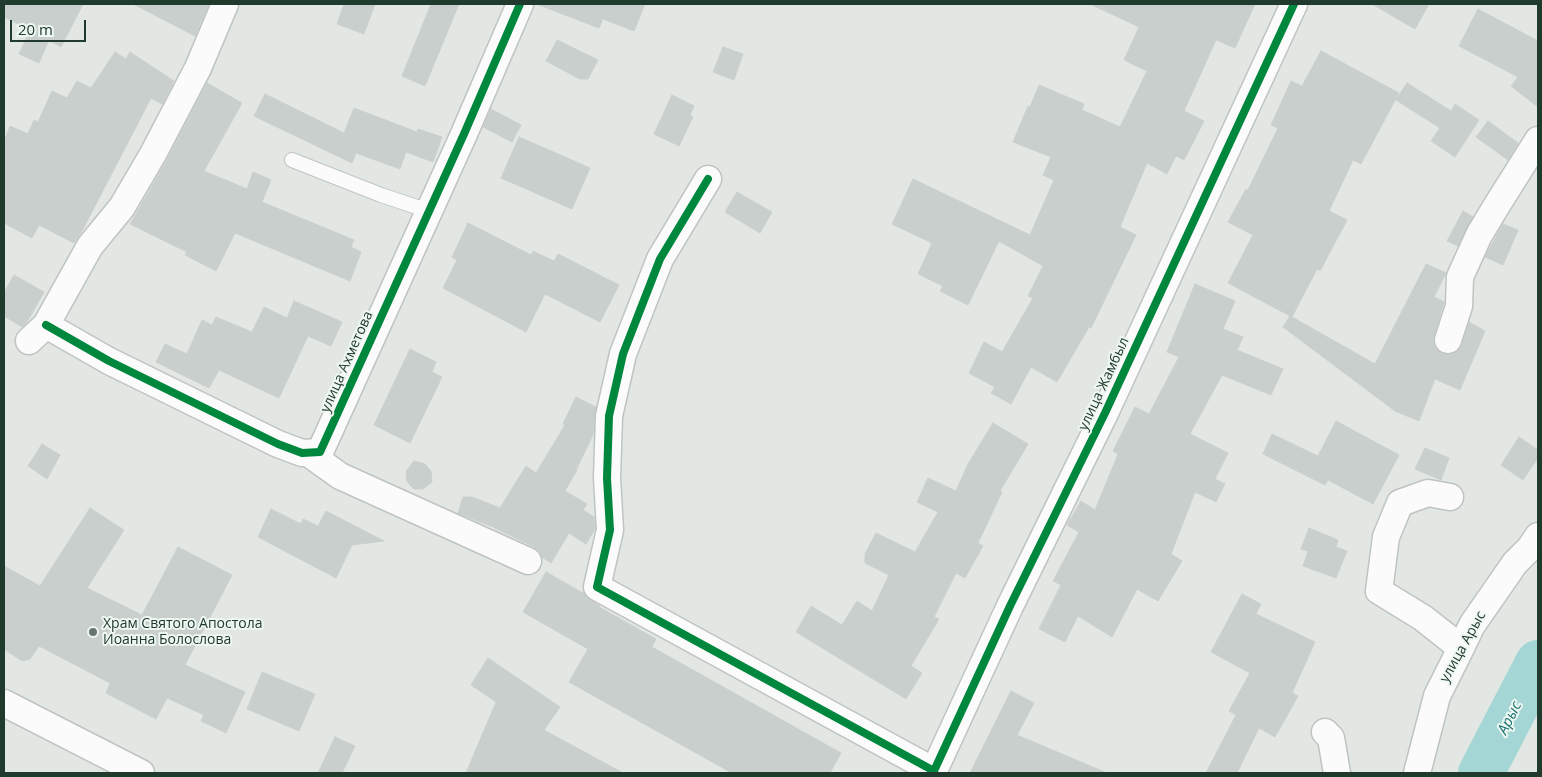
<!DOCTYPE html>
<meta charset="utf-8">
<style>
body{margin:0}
#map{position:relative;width:1542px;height:777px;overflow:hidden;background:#e2e7e4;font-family:"Open Sans",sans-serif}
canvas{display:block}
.frame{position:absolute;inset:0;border:5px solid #213a2e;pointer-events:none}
.scale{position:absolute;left:10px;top:20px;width:76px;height:22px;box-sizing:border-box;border:2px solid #213a2e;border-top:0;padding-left:6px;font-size:15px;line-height:18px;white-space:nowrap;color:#213a2e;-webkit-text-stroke:4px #eff7f2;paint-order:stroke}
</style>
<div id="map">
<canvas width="1542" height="777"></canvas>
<div class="frame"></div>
<div class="scale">20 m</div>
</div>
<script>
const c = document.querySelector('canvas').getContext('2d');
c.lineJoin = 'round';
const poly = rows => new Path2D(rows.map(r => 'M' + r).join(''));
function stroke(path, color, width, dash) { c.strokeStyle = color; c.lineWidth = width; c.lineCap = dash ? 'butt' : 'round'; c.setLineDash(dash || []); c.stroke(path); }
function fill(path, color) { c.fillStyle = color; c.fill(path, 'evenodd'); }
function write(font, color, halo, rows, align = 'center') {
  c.font = font + ' "Open Sans",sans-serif'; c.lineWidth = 4; c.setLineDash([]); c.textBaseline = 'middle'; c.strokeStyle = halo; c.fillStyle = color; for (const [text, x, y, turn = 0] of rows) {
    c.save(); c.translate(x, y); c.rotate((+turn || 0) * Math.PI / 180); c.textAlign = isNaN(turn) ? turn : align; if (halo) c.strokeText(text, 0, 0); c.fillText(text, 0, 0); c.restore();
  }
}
stroke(poly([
 [1481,773,1538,663]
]), '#a3d6d4', 46);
const building = poly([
 [4,4,83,4,61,47,49,40,39,63,19,54,30,30,4,17,4,4],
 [133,4,209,4,195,36,133,4],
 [344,4,375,4,364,34,337,24,344,4],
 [431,4,459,4,425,86,402,76,431,4],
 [539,4,645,4,634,31,603,19,599,28,539,5,539,4],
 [1090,4,1255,4,1235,48,1216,40,1184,111,1204,121,1184,160,1176,156,1167,174,1147,163,1120,227,1136,235,1091,328,1089,327,1057,382,1031,367,1011,404,991,393,995,387,969,373,984,342,1002,352,1033,298,1028,296,1043,266,999,241,968,305,940,291,943,286,918,274,932,243,892,224,913,179,1030,235,1054,180,1043,175,1051,157,1013,142,1028,106,1030,107,1039,85,1084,104,1082,110,1120,127,1147,71,1124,60,1139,27,1090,4],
 [1372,4,1429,4,1415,29,1372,4],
 [1478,9,1538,41,1538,107,1511,86,1518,77,1459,46,1478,9],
 [557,40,598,60,588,79,580,79,546,61,557,40],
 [723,47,743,54,734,80,713,72,723,47],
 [1321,51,1399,93,1361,164,1353,160,1329,211,1347,220,1320,271,1317,269,1292,317,1375,364,1426,264,1446,273,1434,297,1444,302,1434,336,1433,343,1437,350,1444,354,1451,355,1458,351,1462,345,1469,322,1485,331,1460,390,1435,379,1419,421,1395,411,1283,327,1290,316,1228,283,1253,235,1228,222,1246,189,1248,190,1278,128,1271,125,1291,81,1302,86,1321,51],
 [115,52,126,59,130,52,174,81,162,104,151,98,82,231,74,243,39,225,32,238,4,223,4,142,10,126,28,134,34,120,38,122,52,91,67,98,77,81,91,88,115,52],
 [207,83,242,103,204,171,247,189,253,172,271,180,262,202,354,240,351,247,361,252,350,281,235,233,216,271,185,255,187,252,130,224,166,162,207,83],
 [1407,83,1451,111,1455,104,1479,120,1455,157,1431,141,1440,128,1396,100,1407,83],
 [265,94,344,133,354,108,417,132,418,129,442,137,433,162,406,152,400,169,356,153,352,163,254,116,265,94],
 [672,95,694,106,690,115,693,117,679,146,654,134,672,95],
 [491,109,521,125,512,142,483,127,491,109],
 [1488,121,1518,143,1508,160,1476,137,1488,121],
 [519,137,590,168,572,209,501,178,519,137],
 [737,192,772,212,760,233,725,212,737,192],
 [1463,211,1473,217,1458,246,1447,241,1463,211],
 [468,223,531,255,533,251,554,261,558,254,619,285,600,322,545,294,526,332,443,288,457,260,452,257,468,223],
 [1503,224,1518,230,1503,265,1485,257,1503,224],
 [14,275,44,292,27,322,22,327,4,316,4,293,14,275],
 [1195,284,1235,301,1223,329,1243,337,1237,350,1283,369,1271,395,1222,375,1190,434,1228,453,1215,479,1225,484,1216,502,1195,492,1171,554,1182,561,1158,601,1137,589,1112,637,1078,616,1065,642,1039,629,1061,585,1053,581,1079,532,1067,525,1081,501,1095,510,1118,454,1113,451,1135,407,1149,414,1179,357,1167,352,1195,284],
 [294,301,342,322,331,346,308,336,279,398,219,370,209,388,156,362,165,344,187,354,202,320,212,325,216,317,252,332,264,307,287,318,294,301],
 [410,349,436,362,432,372,442,377,410,443,374,425,410,349],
 [576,397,596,407,593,435,576,470,577,470,565,491,587,504,583,510,594,517,595,529,586,544,569,533,551,563,542,557,540,552,534,547,493,527,458,513,463,497,472,497,500,508,526,466,536,473,565,425,563,424,576,397],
 [1336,421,1399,455,1373,504,1328,480,1325,485,1263,454,1272,434,1318,456,1336,421],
 [993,423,1028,444,1000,491,1002,492,978,543,983,546,965,578,956,573,934,617,939,619,911,666,922,673,906,699,796,632,811,606,842,625,857,601,872,611,889,575,865,563,865,554,876,533,915,552,938,512,917,502,928,478,956,491,968,464,993,423],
 [1519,437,1538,450,1538,458,1523,480,1501,465,1519,437],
 [42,444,60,455,47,479,28,466,42,444],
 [1425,448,1449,458,1441,480,1415,469,1425,448],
 [414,461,425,464,431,471,432,482,423,489,414,489,408,483,406,479,407,470,414,461],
 [90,508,124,530,87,588,142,615,178,547,232,575,185,665,245,692,226,733,201,721,204,715,167,698,156,719,106,693,110,683,39,646,30,659,22,661,4,649,4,566,40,586,90,508],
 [271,509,301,524,303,519,318,526,326,511,384,541,352,545,336,578,258,537,271,509],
 [1309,528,1338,540,1336,547,1347,551,1336,578,1303,566,1308,551,1301,549,1309,528],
 [546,572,583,593,590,600,600,606,599,607,656,639,652,647,841,753,830,773,732,773,569,682,588,649,523,612,546,572],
 [1242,594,1261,604,1256,614,1315,642,1292,693,1298,696,1275,737,1259,728,1237,773,1206,773,1236,715,1229,711,1250,673,1211,652,1242,594],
 [488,658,560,707,544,730,623,773,466,773,496,702,471,685,488,658],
 [262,672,315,694,299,731,247,709,262,672],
 [1011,691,1034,703,1017,735,1107,773,970,773,1011,691],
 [335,737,355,746,342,773,318,773,335,737]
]);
fill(building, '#c9cfcc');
stroke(building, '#cbd0cd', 1);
const lane = poly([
 [292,160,381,195,429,211]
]);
const street = poly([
 [708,179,660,259,623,354,609,416,607,478,610,530,597,587,934,771],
 [46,325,109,361,278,444,302,453,320,452,464,134,520,4],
 [1448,340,1459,306,1460,277,1479,235,1497,205,1538,140],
 [29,341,46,325,90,246,122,207,153,154,198,68,225,4],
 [308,453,340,476,528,561],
 [1450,497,1428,493,1400,503,1386,537,1379,591,1423,618,1461,648],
 [4,703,141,773],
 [1325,732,1331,738,1337,773],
 [933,773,1010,606,1105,413,1294,4],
 [1417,773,1437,696,1461,648,1472,625,1515,563,1530,548,1538,536]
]);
stroke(lane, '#bfc4c1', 16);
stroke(street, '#bfc4c1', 29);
stroke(lane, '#fbfbfb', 14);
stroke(street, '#fbfbfb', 26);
stroke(poly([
 [708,179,660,259,623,354,609,416,607,478,610,530,597,587,934,771],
 [46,325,109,361,278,444,302,453,320,452,464,134,520,4],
 [933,773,1010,606,1105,413,1294,4]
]), '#00873e', 8);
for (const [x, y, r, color] of [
 [93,632,5,"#65776e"]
]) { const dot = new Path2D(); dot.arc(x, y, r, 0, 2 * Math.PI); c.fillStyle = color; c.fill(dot); stroke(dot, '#eff7f2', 2); }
write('14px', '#213a2e', '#eff7f2', [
 ["улица Ахметова",347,362,-66],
 ["улица Жамбыл",1104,384,-65],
 ["улица Арыс",1463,647,-61]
]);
write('14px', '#213a2e', '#eff7f2', [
 ["Храм Святого Апостола",103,624],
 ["Иоанна Болослова",103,640]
], 'left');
write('italic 15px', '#1c7473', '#eff7f2', [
 ["Арыс",1510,718,-63]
]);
</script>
